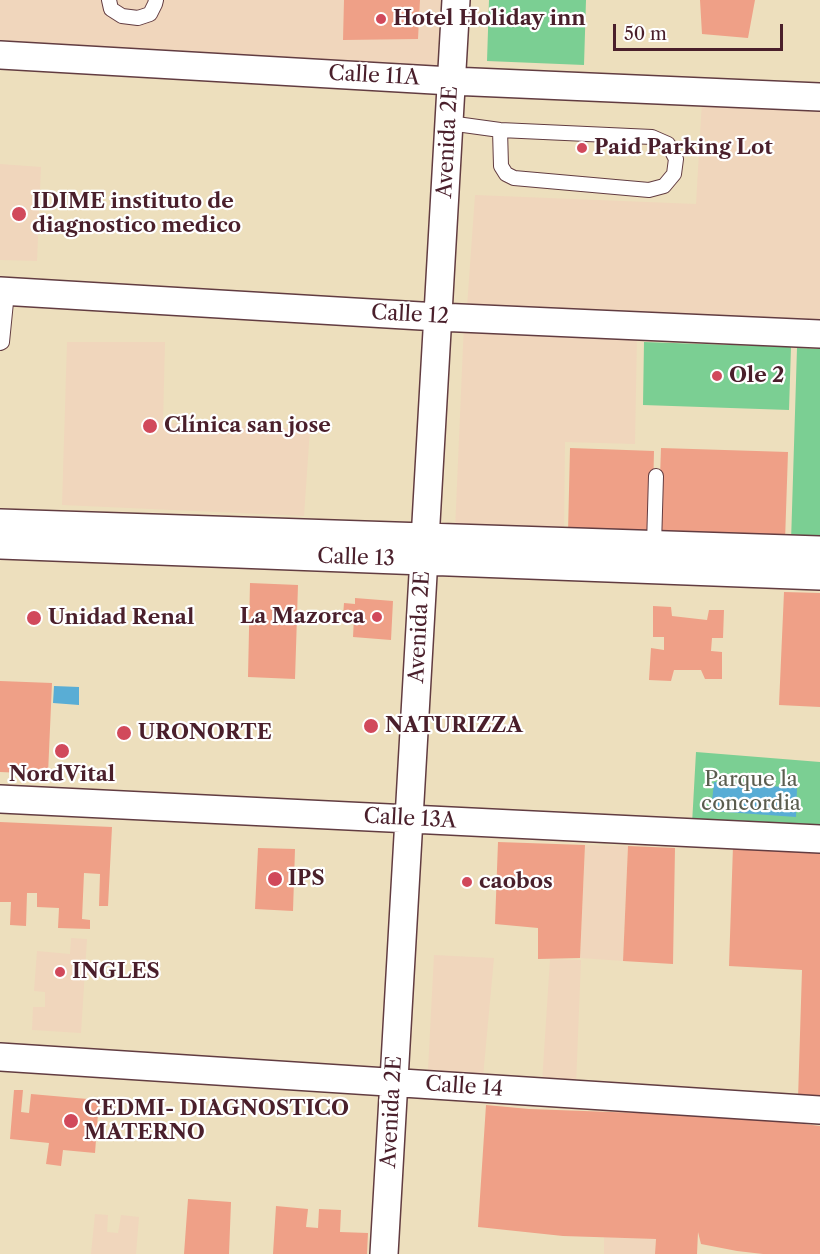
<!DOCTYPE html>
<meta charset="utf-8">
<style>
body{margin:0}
#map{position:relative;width:820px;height:1254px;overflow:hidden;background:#eddfbd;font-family:"Libre Caslon Text",serif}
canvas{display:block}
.scale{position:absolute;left:613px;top:24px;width:170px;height:27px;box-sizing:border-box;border:3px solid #4a1f2b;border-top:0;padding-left:8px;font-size:18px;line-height:21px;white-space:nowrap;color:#4a1f2b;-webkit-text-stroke:4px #fff;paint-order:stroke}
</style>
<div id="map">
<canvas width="820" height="1254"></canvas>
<div class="scale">50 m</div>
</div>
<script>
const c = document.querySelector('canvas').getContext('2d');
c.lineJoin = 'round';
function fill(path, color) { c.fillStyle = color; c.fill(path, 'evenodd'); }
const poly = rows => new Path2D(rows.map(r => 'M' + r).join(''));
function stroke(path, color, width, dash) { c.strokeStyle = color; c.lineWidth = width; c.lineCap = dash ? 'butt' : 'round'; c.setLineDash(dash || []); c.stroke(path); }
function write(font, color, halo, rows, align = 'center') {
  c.font = font + ' "Libre Caslon Text",serif'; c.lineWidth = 4.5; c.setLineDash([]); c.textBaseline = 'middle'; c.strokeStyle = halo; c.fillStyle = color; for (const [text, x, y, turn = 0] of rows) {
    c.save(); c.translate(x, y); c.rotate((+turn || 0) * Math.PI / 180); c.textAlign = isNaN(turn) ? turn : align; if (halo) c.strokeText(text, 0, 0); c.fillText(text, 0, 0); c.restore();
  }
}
fill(poly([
 [0,0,441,0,437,69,0,41],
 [702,101,820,108,820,326,467,307,475,195,696,204],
 [0,164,41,167,37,261,0,260],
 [464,323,637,334,635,444,565,442,564,534,455,530],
 [67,342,165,342,163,423,310,429,304,516,62,505],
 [585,845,628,846,623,961,580,958],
 [71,938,87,939,81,1033,32,1030,33,1007,45,1007,45,992,34,991,37,951,70,954],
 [434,955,494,958,483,1077,428,1070],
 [550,959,581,960,576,1085,542,1083],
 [95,1214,108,1215,107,1232,118,1233,121,1215,139,1217,136,1254,91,1254],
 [604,1237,656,1239,655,1254,604,1254]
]), '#f0d6bc');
fill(poly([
 [489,0,586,0,584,65,487,61],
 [644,342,791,347,789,410,643,405],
 [797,348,820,349,820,540,791,542],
 [696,752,820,762,820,830,692,824]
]), '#7bcf93');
fill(poly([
 [54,686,79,687,79,705,53,703],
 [714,782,797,788,796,817,711,811]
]), '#59add5');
fill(poly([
 [344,0,420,0,418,39,343,40],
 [700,0,755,0,748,38,702,34],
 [570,448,654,451,652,535,568,533],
 [661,448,788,452,785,541,658,537],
 [250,583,298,585,295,679,248,677],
 [784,592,820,593,820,707,779,705],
 [355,598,393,601,391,640,353,637,354,617,343,616,344,603,355,604],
 [653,606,671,607,672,616,707,620,709,610,724,610,723,638,712,638,711,651,722,652,722,679,705,679,701,670,674,670,671,681,649,680,651,648,664,650,664,637,653,637],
 [0,681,52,683,48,774,0,772],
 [0,822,112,827,108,906,99,906,100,874,84,873,82,919,90,920,90,929,58,928,59,908,37,907,37,893,27,893,26,926,10,925,11,902,0,902],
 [498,842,585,845,580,958,538,959,538,928,495,924],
 [628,846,675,848,673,964,623,961],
 [733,846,820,853,820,1100,798,1099,802,970,729,966],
 [258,848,295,849,293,911,255,909],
 [14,1090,23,1090,21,1112,29,1113,31,1094,99,1100,95,1153,63,1150,61,1166,46,1164,49,1143,10,1139],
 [486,1105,529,1109,749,1117,820,1126,820,1254,763,1254,737,1251,701,1244,698,1232,697,1254,655,1254,656,1239,563,1236,478,1227],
 [188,1199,231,1202,229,1254,184,1254],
 [276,1206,308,1209,306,1227,318,1228,319,1209,341,1210,340,1232,368,1233,367,1254,273,1254]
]), '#efa087');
const lane = poly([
 [109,0,111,9,122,16,138,18,150,14,155,4,156,0],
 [449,123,500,130,652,137,668,144,676,159,674,174,664,186,649,190,514,178,506,174,501,166,500,130],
 [0,343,2,342,7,292],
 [654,545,656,476]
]);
const street = poly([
 [0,55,451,81,820,97],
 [0,291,438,317,820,334],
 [0,523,820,550],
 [0,545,820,576],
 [0,799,820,839],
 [0,1057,820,1110],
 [384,1254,456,0]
]);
stroke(lane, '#623c41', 16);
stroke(street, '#623c41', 30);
stroke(lane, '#fff', 14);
stroke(street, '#fff', 27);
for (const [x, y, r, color] of [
 [381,19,6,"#d1495b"],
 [582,148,6,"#d1495b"],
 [19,214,8,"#d1495b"],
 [717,376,6,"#d1495b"],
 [150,426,8,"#d1495b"],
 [377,617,6,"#d1495b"],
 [34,618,8,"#d1495b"],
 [371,726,8,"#d1495b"],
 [124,733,8,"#d1495b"],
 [62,751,8,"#d1495b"],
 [275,879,8,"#d1495b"],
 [467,882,6,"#d1495b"],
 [60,972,6,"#d1495b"],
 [71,1121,8,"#d1495b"]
]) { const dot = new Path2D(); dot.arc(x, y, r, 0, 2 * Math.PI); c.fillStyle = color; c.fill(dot); stroke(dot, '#fff', 2); }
write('bold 21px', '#4a1f2b', '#fff', [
 ["Hotel Holiday inn",393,19],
 ["Paid Parking Lot",594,148],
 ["IDIME instituto de",32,202],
 ["diagnostico medico",32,226],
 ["Ole 2",729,376],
 ["Clínica san jose",164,426],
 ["La Mazorca",365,617,"right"],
 ["Unidad Renal",48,618],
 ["NATURIZZA",385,726],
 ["URONORTE",138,733],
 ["NordVital",62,775,"center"],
 ["IPS",288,879],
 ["caobos",479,882],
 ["INGLES",72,972],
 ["CEDMI- DIAGNOSTICO",84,1109],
 ["MATERNO",84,1133]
], 'left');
write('21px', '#4a1f2b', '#fff', [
 ["Calle 11A",374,76,3],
 ["Avenida 2E",448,142,-87],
 ["Calle 12",410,315,3],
 ["Calle 13",356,558,2],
 ["Avenida 2E",420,627,-87],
 ["Calle 13A",410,819,3],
 ["Calle 14",464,1087,4],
 ["Avenida 2E",392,1112,-87]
]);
write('21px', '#5b5d4f', '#fff', [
 ["Parque la",751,780],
 ["concordia",751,804]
]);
</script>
